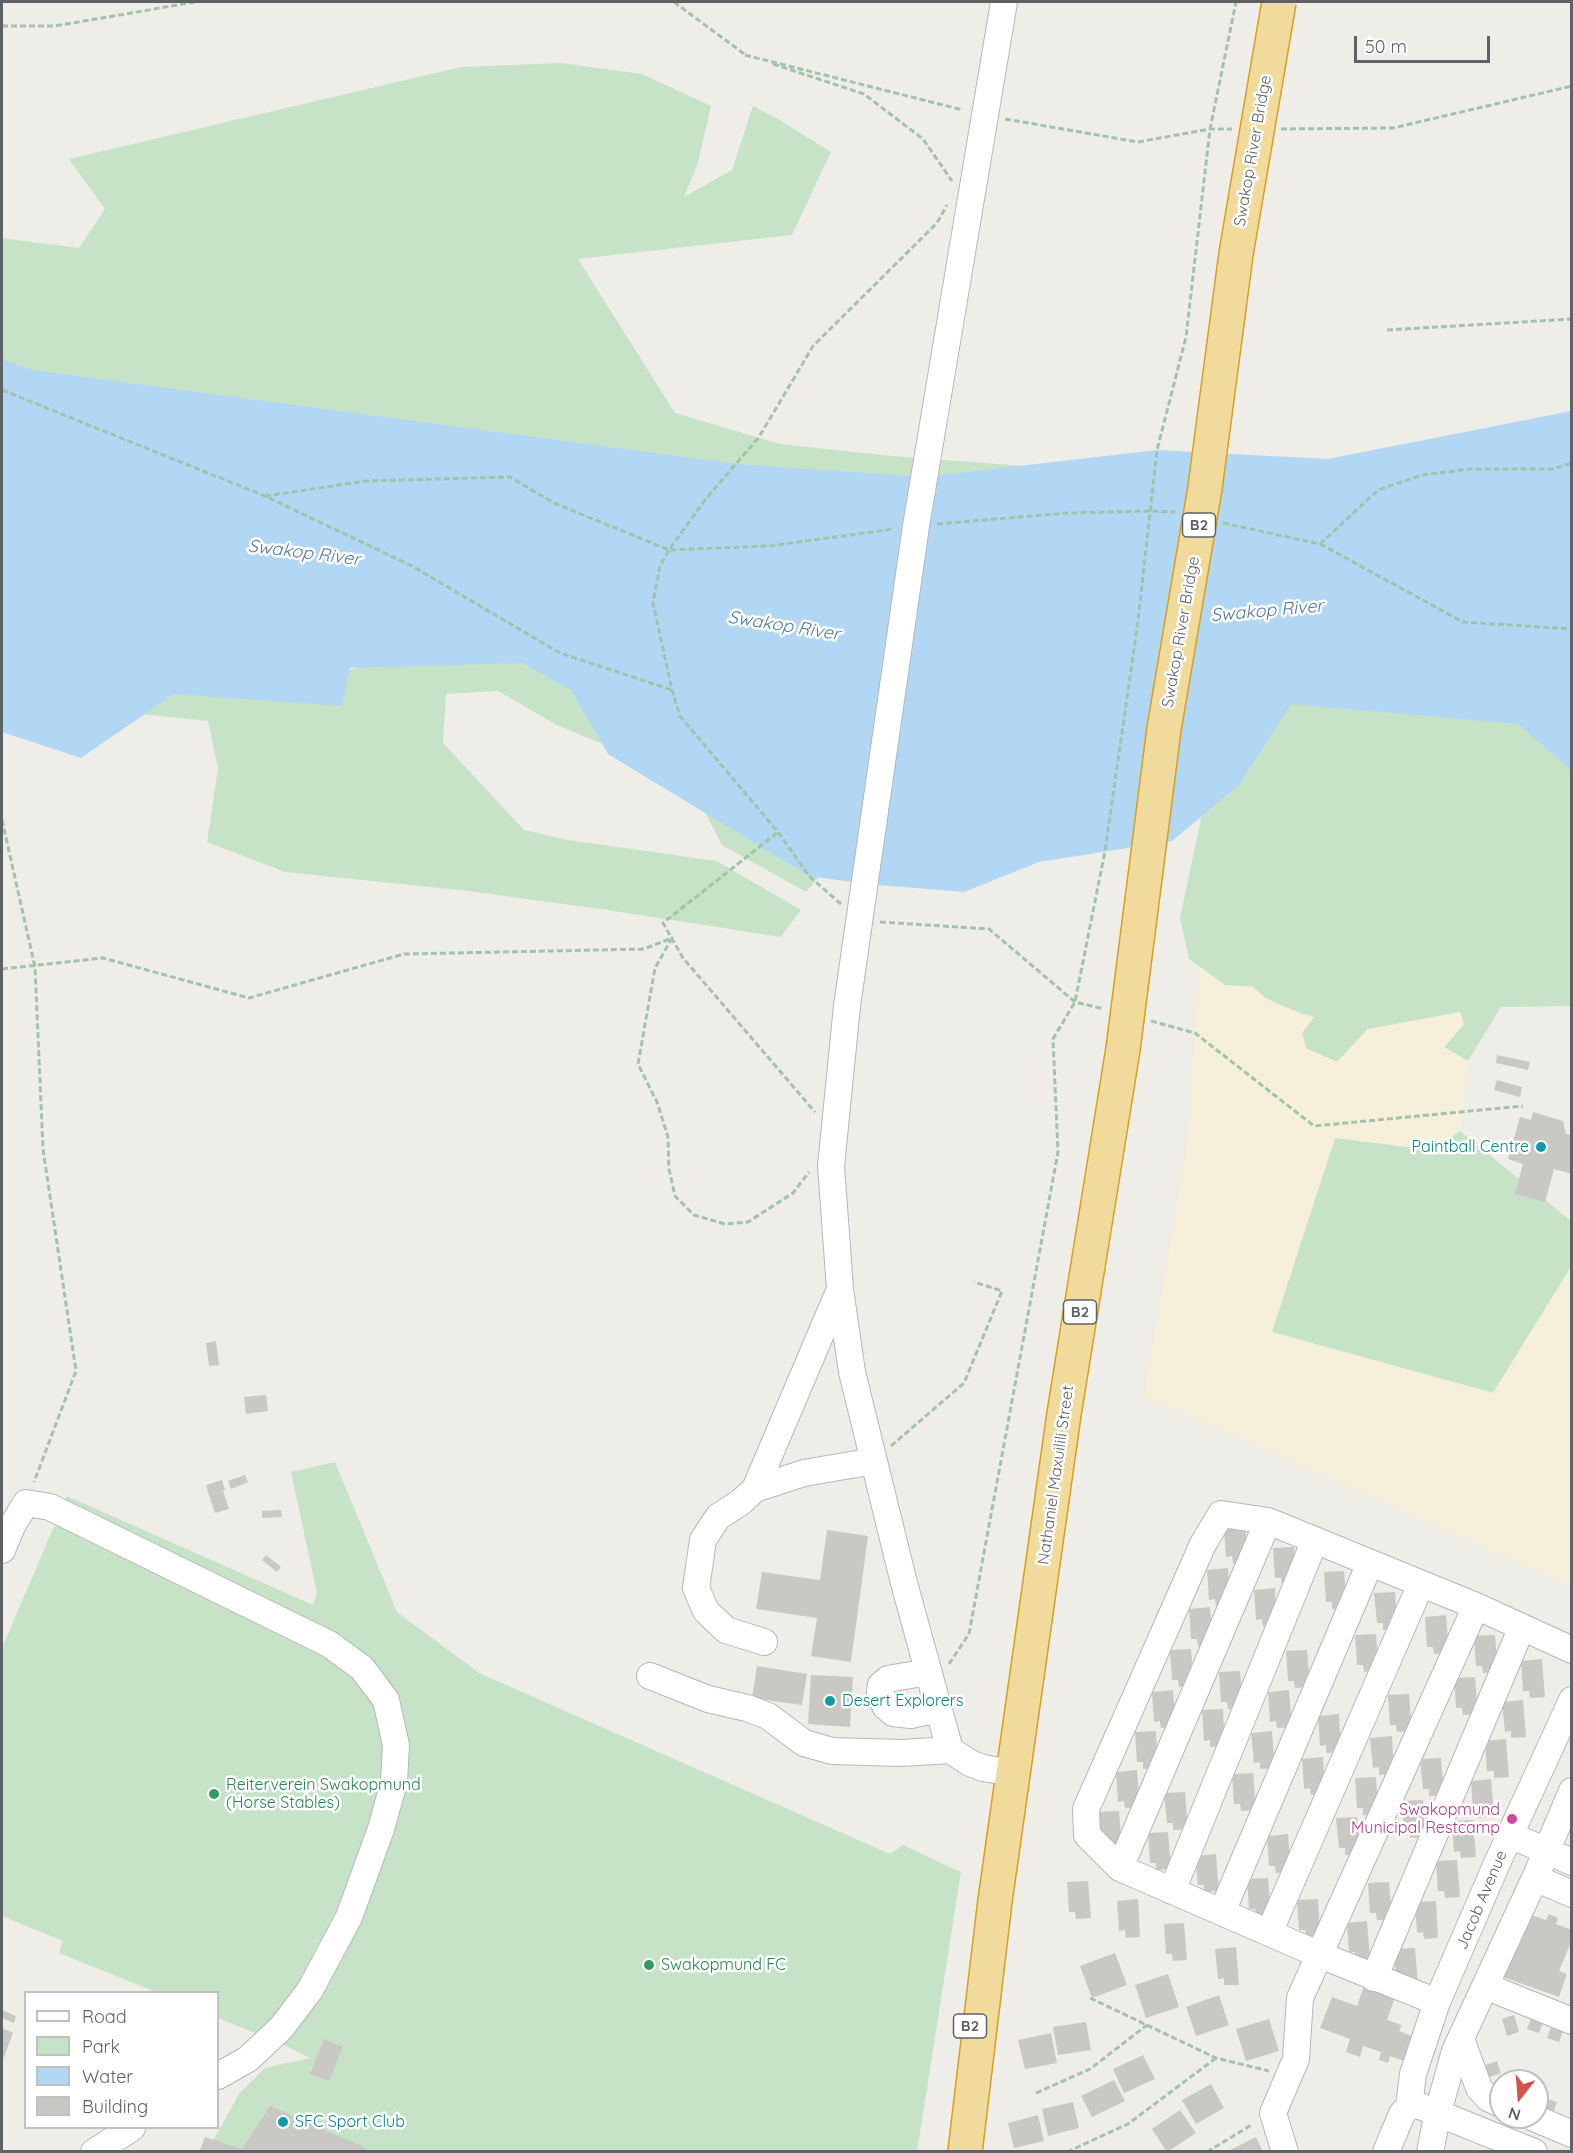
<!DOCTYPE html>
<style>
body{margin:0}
#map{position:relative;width:1573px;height:2153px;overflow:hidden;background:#efede7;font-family:Quicksand,sans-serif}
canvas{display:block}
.frame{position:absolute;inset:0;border:3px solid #5f6265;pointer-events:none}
.legend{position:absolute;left:24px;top:1991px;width:195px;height:138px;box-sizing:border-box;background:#fff;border:2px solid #bfc0c1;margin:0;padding:8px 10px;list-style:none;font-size:18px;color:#5f6265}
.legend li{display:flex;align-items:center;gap:12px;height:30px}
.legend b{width:30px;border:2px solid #bfc0c1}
.north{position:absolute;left:1489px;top:2069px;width:60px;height:60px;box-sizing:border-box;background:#fff;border:2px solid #bfc0c1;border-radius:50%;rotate:197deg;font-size:16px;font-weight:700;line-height:24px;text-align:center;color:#5f6265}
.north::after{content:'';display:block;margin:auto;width:21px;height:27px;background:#d45348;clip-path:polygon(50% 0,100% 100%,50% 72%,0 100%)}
.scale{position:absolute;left:1354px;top:36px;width:136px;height:27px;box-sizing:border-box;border:3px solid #5f6265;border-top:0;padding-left:8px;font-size:18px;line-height:21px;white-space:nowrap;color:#5f6265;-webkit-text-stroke:4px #fff;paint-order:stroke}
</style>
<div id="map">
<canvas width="1573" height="2153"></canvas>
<div class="frame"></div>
<ul class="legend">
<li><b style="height:8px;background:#fff"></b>Road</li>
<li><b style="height:16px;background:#c7e3c7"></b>Park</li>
<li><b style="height:16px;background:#b1d7f5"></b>Water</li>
<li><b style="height:16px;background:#cac8c4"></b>Building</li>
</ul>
<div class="north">N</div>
<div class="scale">50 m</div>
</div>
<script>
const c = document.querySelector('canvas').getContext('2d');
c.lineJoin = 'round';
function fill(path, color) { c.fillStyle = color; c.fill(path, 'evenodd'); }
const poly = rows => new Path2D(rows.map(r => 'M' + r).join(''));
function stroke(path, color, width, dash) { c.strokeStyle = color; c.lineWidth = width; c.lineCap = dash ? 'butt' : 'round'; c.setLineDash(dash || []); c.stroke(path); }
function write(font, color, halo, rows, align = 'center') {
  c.font = font + ' Quicksand,sans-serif'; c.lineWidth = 5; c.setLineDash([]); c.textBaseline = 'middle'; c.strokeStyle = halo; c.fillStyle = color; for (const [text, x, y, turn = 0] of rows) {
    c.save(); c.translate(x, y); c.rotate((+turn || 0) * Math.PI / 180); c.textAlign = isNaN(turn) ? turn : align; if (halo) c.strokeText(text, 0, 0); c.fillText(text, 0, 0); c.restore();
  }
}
fill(poly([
 [561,63,642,74,711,106,698,163,684,197,732,170,753,106,783,122,831,152,792,235,578,259,675,413,780,444,892,456,1091,471,1316,482,1571,425,1571,1006,1501,1007,1468,1061,1444,1047,1464,1024,1368,1029,1337,1062,1306,1049,1302,1033,1314,1017,1299,1013,1265,998,1253,987,1225,985,1189,959,1180,918,1223,715,840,853,806,892,722,845,688,780,555,724,498,691,446,694,443,743,524,830,568,840,717,861,801,910,781,937,614,911,469,891,285,872,207,842,218,768,208,721,53,705,311,679,472,641,35,389,2,361,2,238,79,248,105,209,69,159,461,67],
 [1460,1131,1571,1221,1571,1267,1493,1393,1271,1332,1335,1137,1432,1150],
 [335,1462,397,1612,479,1673,890,1854,903,1845,961,1872,917,2152,207,2151,239,2094,265,2068,310,2058,282,2044,218,2018,218,1992,156,1992,59,1953,63,1941,2,1916,2,1648,67,1496,313,1605,317,1593,291,1472]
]), '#c7e3c7');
fill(poly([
 [1200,967,1225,985,1253,987,1265,998,1299,1013,1314,1017,1302,1033,1306,1048,1337,1062,1368,1029,1460,1012,1464,1024,1444,1047,1468,1061,1460,1131,1432,1150,1335,1138,1272,1332,1493,1393,1571,1267,1571,1586,1144,1396,1187,1147]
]), '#f6f0db');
fill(poly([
 [2,359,32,370,737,464,924,477,1157,450,1328,459,1571,411,1571,770,1518,724,1291,704,1239,785,1172,841,1039,862,964,892,866,884,809,876,608,754,571,690,522,663,350,668,342,706,174,694,81,758,2,732]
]), '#b1d7f5');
fill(poly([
 [1497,1055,1530,1062,1528,1070,1496,1063],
 [1497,1080,1522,1087,1520,1097,1494,1090],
 [1533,1112,1563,1121,1566,1134,1572,1135,1572,1174,1554,1169,1545,1202,1515,1194,1523,1164,1508,1159,1520,1117,1531,1120],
 [216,1341,219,1365,209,1366,206,1343],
 [266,1395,268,1411,246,1414,244,1397],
 [245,1475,248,1482,231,1489,228,1481],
 [222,1480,225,1490,209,1495,206,1485],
 [223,1491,229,1509,215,1513,209,1495],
 [281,1510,282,1517,262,1518,262,1511],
 [1245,1525,1248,1563,1233,1564,1232,1556,1226,1557,1224,1527],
 [827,1530,868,1536,851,1662,811,1656,817,1618,756,1609,762,1572,820,1580],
 [1294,1547,1297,1584,1282,1585,1281,1578,1275,1578,1273,1548],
 [266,1555,281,1567,277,1572,262,1560],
 [1228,1568,1231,1605,1216,1607,1215,1599,1209,1600,1207,1570],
 [1344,1571,1347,1608,1332,1609,1332,1602,1326,1602,1324,1572],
 [1275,1588,1277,1625,1263,1626,1262,1619,1256,1620,1254,1590],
 [1395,1592,1398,1629,1383,1630,1383,1623,1377,1623,1374,1593],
 [1210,1607,1213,1645,1198,1646,1197,1639,1191,1639,1189,1609],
 [1446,1615,1449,1653,1434,1654,1433,1647,1427,1647,1425,1617],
 [1376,1634,1379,1671,1364,1672,1363,1665,1357,1665,1355,1635],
 [1495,1635,1498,1672,1483,1673,1482,1666,1476,1666,1474,1636],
 [1191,1649,1194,1686,1179,1687,1178,1680,1172,1680,1170,1650],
 [1307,1650,1310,1687,1295,1688,1294,1681,1288,1681,1286,1651],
 [1542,1659,1545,1697,1530,1698,1529,1691,1523,1691,1521,1661],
 [757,1666,807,1674,802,1705,752,1698],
 [1240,1671,1243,1708,1228,1709,1227,1702,1221,1702,1219,1672],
 [811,1675,853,1677,850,1727,808,1724],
 [1475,1677,1478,1714,1463,1715,1462,1708,1456,1708,1454,1678],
 [1173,1690,1176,1727,1161,1728,1160,1721,1154,1722,1152,1692],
 [1289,1690,1292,1727,1277,1728,1276,1721,1270,1722,1268,1692],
 [1409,1694,1412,1731,1397,1732,1396,1725,1390,1725,1388,1695],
 [1523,1700,1526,1737,1511,1738,1511,1731,1505,1732,1502,1702],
 [1223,1709,1225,1746,1210,1747,1210,1740,1204,1741,1202,1710],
 [1339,1714,1341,1752,1326,1753,1326,1745,1320,1746,1318,1716],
 [1156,1731,1158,1768,1143,1769,1143,1762,1137,1762,1135,1732],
 [1272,1731,1275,1768,1260,1769,1260,1762,1254,1763,1251,1733],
 [1392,1736,1394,1774,1379,1775,1379,1767,1373,1768,1370,1738],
 [1506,1739,1509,1777,1494,1778,1494,1771,1487,1771,1485,1741],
 [1323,1757,1325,1794,1311,1795,1310,1788,1304,1789,1302,1759],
 [1441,1758,1444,1795,1429,1796,1429,1789,1423,1789,1420,1759],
 [1137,1770,1140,1807,1125,1808,1124,1801,1118,1802,1116,1772],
 [1253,1773,1256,1810,1241,1811,1240,1804,1234,1804,1232,1774],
 [1376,1777,1378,1814,1363,1815,1363,1808,1357,1808,1355,1778],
 [1491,1779,1494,1816,1479,1818,1479,1810,1473,1811,1471,1781],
 [1185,1792,1188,1829,1173,1830,1173,1823,1167,1823,1164,1793],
 [1423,1800,1425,1837,1410,1838,1410,1831,1404,1831,1402,1801],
 [1119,1811,1122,1848,1100,1842,1098,1812],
 [1357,1817,1360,1854,1345,1855,1345,1848,1339,1848,1336,1818],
 [1473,1820,1476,1857,1461,1858,1460,1851,1454,1852,1452,1821],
 [1168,1832,1171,1869,1156,1870,1156,1863,1150,1863,1148,1833],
 [1288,1834,1291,1872,1276,1873,1275,1866,1269,1866,1267,1836],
 [1216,1854,1219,1891,1204,1892,1204,1885,1198,1885,1195,1856],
 [1457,1860,1460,1897,1445,1898,1444,1891,1438,1891,1436,1861],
 [1268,1878,1271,1915,1256,1916,1255,1909,1249,1909,1247,1879],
 [1088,1881,1091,1918,1076,1919,1075,1912,1069,1912,1067,1882],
 [1389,1882,1392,1919,1377,1920,1376,1913,1370,1913,1368,1883],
 [1138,1899,1140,1937,1126,1938,1125,1930,1119,1931,1117,1901],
 [1318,1899,1320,1936,1306,1937,1305,1930,1299,1930,1297,1900],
 [1436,1901,1438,1938,1424,1939,1423,1932,1417,1933,1415,1902],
 [1526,1913,1546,1920,1549,1914,1558,1918,1556,1924,1572,1930,1572,1940,1559,1971,1567,1974,1559,1997,1503,1977],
 [1367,1921,1370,1958,1355,1959,1355,1952,1349,1952,1347,1923],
 [1184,1923,1187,1960,1173,1961,1172,1954,1166,1954,1164,1924],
 [1236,1947,1239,1985,1224,1985,1224,1978,1218,1979,1215,1949],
 [1415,1948,1418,1985,1396,1980,1394,1949],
 [1115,1953,1127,1985,1092,1998,1080,1966],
 [1168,1974,1179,2007,1146,2018,1135,1985],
 [1364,1986,1395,1997,1387,2020,1402,2025,1399,2031,1416,2038,1407,2062,1390,2056,1388,2063,1379,2060,1381,2052,1363,2046,1360,2057,1346,2052,1350,2039,1320,2028,1332,1997,1357,2006],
 [1219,1995,1229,2025,1196,2036,1186,2007],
 [2,2010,16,2016,14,2023,2,2018],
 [1533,2013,1545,2017,1539,2033,1527,2029],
 [1514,2015,1519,2032,1507,2036,1502,2019],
 [1269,2019,1279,2051,1246,2061,1236,2029],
 [1086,2022,1091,2050,1058,2055,1053,2027],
 [1553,2022,1565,2026,1559,2042,1547,2038],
 [2,2028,13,2033,2,2062],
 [1051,2033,1057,2063,1025,2069,1018,2040],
 [324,2039,343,2047,329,2081,310,2074],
 [1143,2055,1155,2079,1124,2093,1113,2069],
 [1497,2061,1501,2073,1485,2079,1480,2067],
 [1114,2080,1125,2101,1092,2117,1081,2096],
 [1211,2084,1224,2108,1196,2124,1182,2100],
 [1545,2098,1557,2102,1551,2118,1539,2113],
 [1073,2102,1079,2128,1048,2136,1042,2109],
 [270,2106,366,2148,365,2152,199,2152,205,2137,242,2149],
 [1180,2110,1196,2133,1167,2152,1152,2129],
 [1038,2115,1044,2141,1014,2148,1008,2123],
 [1256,2137,1263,2152,1226,2152]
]), '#cac8c4');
const minor = poly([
 [755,1489,804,1473,874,1461],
 [2,1550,12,1526,26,1503,50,1507,329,1644,362,1668,386,1700,396,1745,394,1782,381,1829,349,1917,310,1990,282,2027,248,2059,218,2076],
 [764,1642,726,1630,706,1611,696,1588,703,1540,718,1517,741,1502,755,1489,840,1289],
 [928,1672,888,1679,881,1685,880,1692,885,1706,893,1713,911,1715,939,1709],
 [650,1676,708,1699,747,1708,768,1716,804,1743,832,1751,902,1753,950,1750,970,1763,983,1768,1013,1773],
 [950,1750,904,1583,852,1372,840,1289,831,1166,847,1006,916,526,1004,2],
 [1510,1835,1572,1862],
 [1120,1868,1268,1521],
 [1535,1878,1572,1894],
 [1172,1891,1315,1540],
 [1222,1912,1370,1563],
 [1269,1933,1421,1584],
 [1374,1978,1522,1627],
 [1485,1986,1572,2021],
 [1437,2002,1320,1955,1120,1868,1087,1835,1086,1809,1203,1544,1221,1514,1268,1521,1476,1606,1572,1650],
 [1461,2039,1479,2088,1488,2098,1501,2104],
 [1409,2106,1413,2074,1437,2002,1498,1861,1572,1700],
 [1532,2117,1572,2134],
 [94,2152,132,2128],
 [1285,2152,1273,2113,1296,2059,1300,1998,1476,1606],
 [1386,2152,1402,2114,1409,2106,1420,2106,1534,2152],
 [1430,2152,1438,2112,1455,2051,1535,1878,1572,1791]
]);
const highway = poly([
 [965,2152,995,1901,1064,1414,1123,1049]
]);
stroke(minor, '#b4b7ba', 28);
stroke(highway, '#d99f1d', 36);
stroke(poly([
 [674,2,747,56],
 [2,26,55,26,195,2],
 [745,55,963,110],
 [773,64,864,94,923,139,952,181],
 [1005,119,1138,142,1210,129,1232,129],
 [1281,129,1393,128,1572,86],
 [1387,330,1572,319],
 [2,390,265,496,412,566,560,653,672,690],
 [265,496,366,481,510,477,554,503,669,550,769,546,894,529],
 [1223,523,1320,544,1378,490,1422,475,1470,469,1553,469,1572,463],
 [937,524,1067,513,1149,511,1175,512],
 [1320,544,1463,622,1572,629],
 [2,820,35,967,43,1149,76,1371,34,1482],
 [777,833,663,923,683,958,815,1112],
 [841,904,809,876,778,832,680,716,672,690,653,603,660,566,669,550,705,500,759,437,813,346,937,223,947,205],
 [880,922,989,929,1075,1002,1104,1009],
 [2,969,103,958,249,998,404,954,644,949,672,938,655,968,638,1064,657,1102,668,1137,669,1169,675,1196,694,1215,725,1224,748,1222,793,1193,809,1172],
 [1151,1021,1195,1033,1314,1126,1523,1106],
 [891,1446,964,1383,1002,1291,974,1282],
 [949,1664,969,1634,1058,1152,1053,1039,1075,1002,1105,851,1138,621,1157,450,1186,337,1210,129,1236,2],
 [1090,1998,1216,2058,1269,2071],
 [1036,2093,1090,2069,1147,2025],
 [1067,2152,1128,2124,1216,2058],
 [1207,2152,1253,2124]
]), '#a1c3ab', 3, [6, 3]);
stroke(minor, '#fff', 26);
stroke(highway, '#f0db9d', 33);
const highwayBridge = poly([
 [1123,1049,1164,729,1205,488,1236,254,1279,2]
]);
stroke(highwayBridge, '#d99f1d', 36, []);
stroke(highwayBridge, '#f0db9d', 33);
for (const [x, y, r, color] of [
 [1541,1147,6,"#0f9aa8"],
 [830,1701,6,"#0f9aa8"],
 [214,1794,6,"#2e9e5b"],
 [1512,1819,6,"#d1479c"],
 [649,1965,6,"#2e9e5b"],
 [283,2122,6,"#0f9aa8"]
]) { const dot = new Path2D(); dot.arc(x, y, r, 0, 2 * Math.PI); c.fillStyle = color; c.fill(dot); stroke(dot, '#fff', 2); }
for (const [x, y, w] of [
 [1199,525,33],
 [1080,1312,33],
 [970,2026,33]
]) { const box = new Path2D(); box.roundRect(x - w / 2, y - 12, w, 24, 4.5); c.fillStyle = '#fff'; c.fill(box); stroke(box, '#5f6265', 1.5); }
write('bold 15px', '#5f6265', null, [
 ["B2",1199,525],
 ["B2",1080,1312],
 ["B2",970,2026]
]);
write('16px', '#5f6265', '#fff', [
 ["Swakop River Bridge",1253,151,-80],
 ["Swakop River Bridge",1181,632,-80],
 ["Nathaniel Maxuilili Street",1056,1475,-82],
 ["Jacob Avenue",1482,1900,-67]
]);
write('16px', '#0d838f', '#fff', [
 ["Paintball Centre",1529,1147,"right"],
 ["Desert Explorers",842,1701],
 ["SFC Sport Club",295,2122]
], 'left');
write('16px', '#27864d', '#fff', [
 ["Reiterverein Swakopmund",226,1785],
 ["(Horse Stables)",226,1803],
 ["Swakopmund FC",661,1965]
], 'left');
write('16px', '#b23c85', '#fff', [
 ["Swakopmund",1500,1810],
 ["Municipal Restcamp",1500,1828]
], 'right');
write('italic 18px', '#4f79a6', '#fff', [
 ["Swakop River",304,553,7],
 ["Swakop River",1267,611,-5],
 ["Swakop River",784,626,9]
]);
</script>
